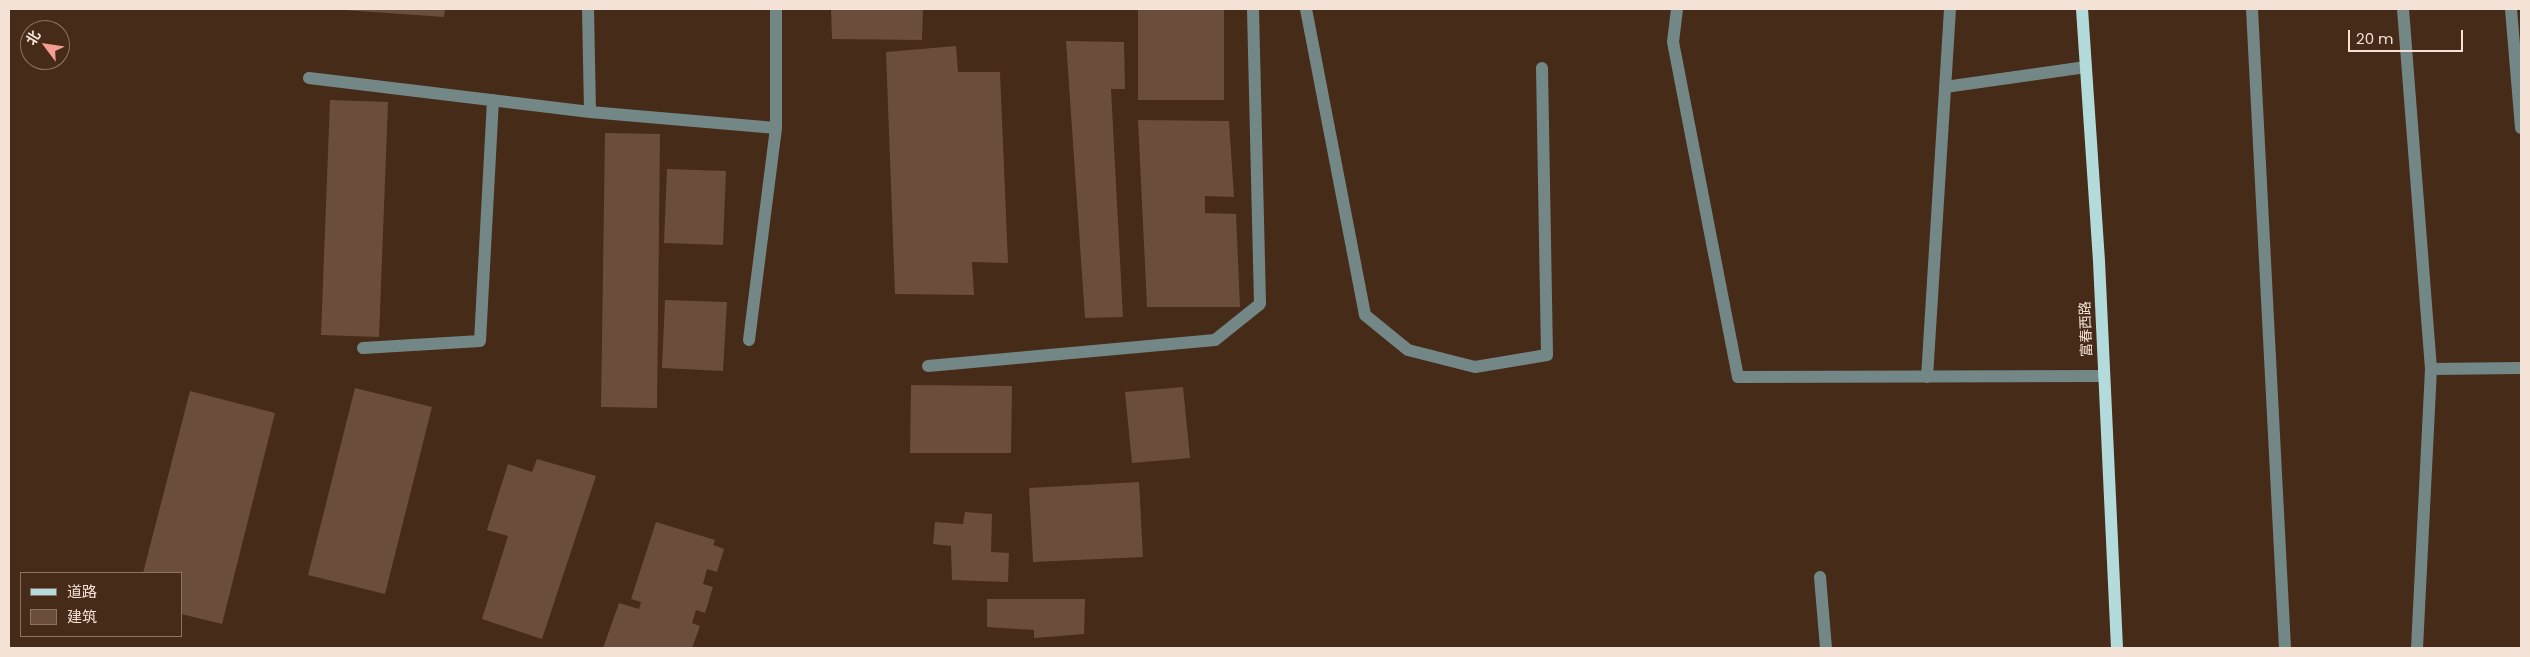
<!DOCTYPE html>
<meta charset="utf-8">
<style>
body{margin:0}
#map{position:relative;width:2530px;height:657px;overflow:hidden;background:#462b19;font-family:Poppins,"Noto Sans SC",sans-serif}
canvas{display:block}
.frame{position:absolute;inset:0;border:10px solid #f4e2d7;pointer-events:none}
.legend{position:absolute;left:20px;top:572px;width:162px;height:65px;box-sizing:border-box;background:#462b19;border:1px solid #8c7465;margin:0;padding:6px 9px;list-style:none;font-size:15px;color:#f4e2d7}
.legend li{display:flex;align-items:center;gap:10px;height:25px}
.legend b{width:25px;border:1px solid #8c7465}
.north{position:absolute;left:20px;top:20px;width:50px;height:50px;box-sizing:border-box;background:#462b19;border:1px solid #8c7465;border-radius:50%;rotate:301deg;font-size:14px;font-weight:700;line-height:20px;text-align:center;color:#f4e2d7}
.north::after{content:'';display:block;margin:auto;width:18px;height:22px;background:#f59c93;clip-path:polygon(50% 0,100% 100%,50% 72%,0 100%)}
.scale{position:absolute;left:2348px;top:30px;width:115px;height:22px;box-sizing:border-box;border:2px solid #f4e2d7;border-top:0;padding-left:6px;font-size:15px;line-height:18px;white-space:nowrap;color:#f4e2d7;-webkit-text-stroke:4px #462b19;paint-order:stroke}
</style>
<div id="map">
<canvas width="2530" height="657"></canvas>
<div class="frame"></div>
<ul class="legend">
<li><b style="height:6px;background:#b3dbdb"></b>道路</li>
<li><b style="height:14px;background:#6b4d3b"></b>建筑</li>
</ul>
<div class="north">北</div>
<div class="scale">20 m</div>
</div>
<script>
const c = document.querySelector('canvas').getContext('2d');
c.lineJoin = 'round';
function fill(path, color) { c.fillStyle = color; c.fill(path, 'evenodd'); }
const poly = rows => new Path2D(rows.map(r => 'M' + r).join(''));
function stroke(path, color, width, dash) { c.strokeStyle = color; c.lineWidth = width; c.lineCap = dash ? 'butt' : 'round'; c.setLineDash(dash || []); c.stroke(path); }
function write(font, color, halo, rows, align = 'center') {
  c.font = font + ' Poppins,"Noto Sans SC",sans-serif'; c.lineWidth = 5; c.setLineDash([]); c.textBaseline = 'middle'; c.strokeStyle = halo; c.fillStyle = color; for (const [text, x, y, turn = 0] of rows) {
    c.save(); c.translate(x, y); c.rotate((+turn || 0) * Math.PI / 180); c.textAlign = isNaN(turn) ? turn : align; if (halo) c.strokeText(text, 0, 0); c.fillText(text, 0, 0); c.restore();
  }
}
fill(poly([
 [330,9,445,9,444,17],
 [831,9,923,9,922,40,832,39],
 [1138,9,1224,9,1224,100,1138,100],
 [1066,41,1124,42,1125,89,1111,89,1123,317,1085,318],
 [956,46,958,72,1000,72,1008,263,972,262,974,295,895,294,886,52],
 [330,100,388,102,379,337,321,335],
 [1138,120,1229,121,1234,197,1205,196,1205,213,1236,214,1240,307,1147,307],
 [605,133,660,134,657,408,601,407],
 [667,169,726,171,723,245,664,243],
 [665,300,727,302,723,371,662,368],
 [911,385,1012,386,1011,453,910,453],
 [1183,387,1190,458,1132,463,1125,392],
 [355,388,432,407,385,594,308,575],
 [190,391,275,413,222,624,181,614,181,573,143,573],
 [537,459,596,476,542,639,482,619,508,536,487,530,508,464,532,472],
 [1139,482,1143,557,1033,562,1029,488],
 [965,512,992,514,991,552,1009,553,1008,582,952,580,951,546,933,544,935,522,963,524],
 [656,522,715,540,713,545,724,549,717,572,707,569,703,584,713,587,705,613,696,610,692,623,700,626,692,648,603,648,619,603,639,609,641,602,631,599],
 [987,599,1085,599,1084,634,1034,638,1034,630,987,627]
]), '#6b4d3b');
stroke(poly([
 [588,9,590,112,776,128,776,9],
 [1306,9,1365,315,1408,350,1475,367,1547,355,1542,68],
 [1677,9,1673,42,1738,377,2104,376],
 [2252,9,2285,648],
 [2403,9,2431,369,2417,648],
 [2511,9,2521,128],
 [309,78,590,112],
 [1945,87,2086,67],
 [749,340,776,128],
 [363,348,480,341,493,100],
 [928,366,1215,340,1260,304,1253,9],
 [2431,369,2521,368],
 [1927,377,1950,9],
 [1820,577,1826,648]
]), '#738787', 12);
stroke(poly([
 [2082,9,2099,261,2117,648]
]), '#b3dbdb', 12);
write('14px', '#f4e2d7', '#462b19', [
 ["富春西路",2087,329,-92]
]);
</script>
